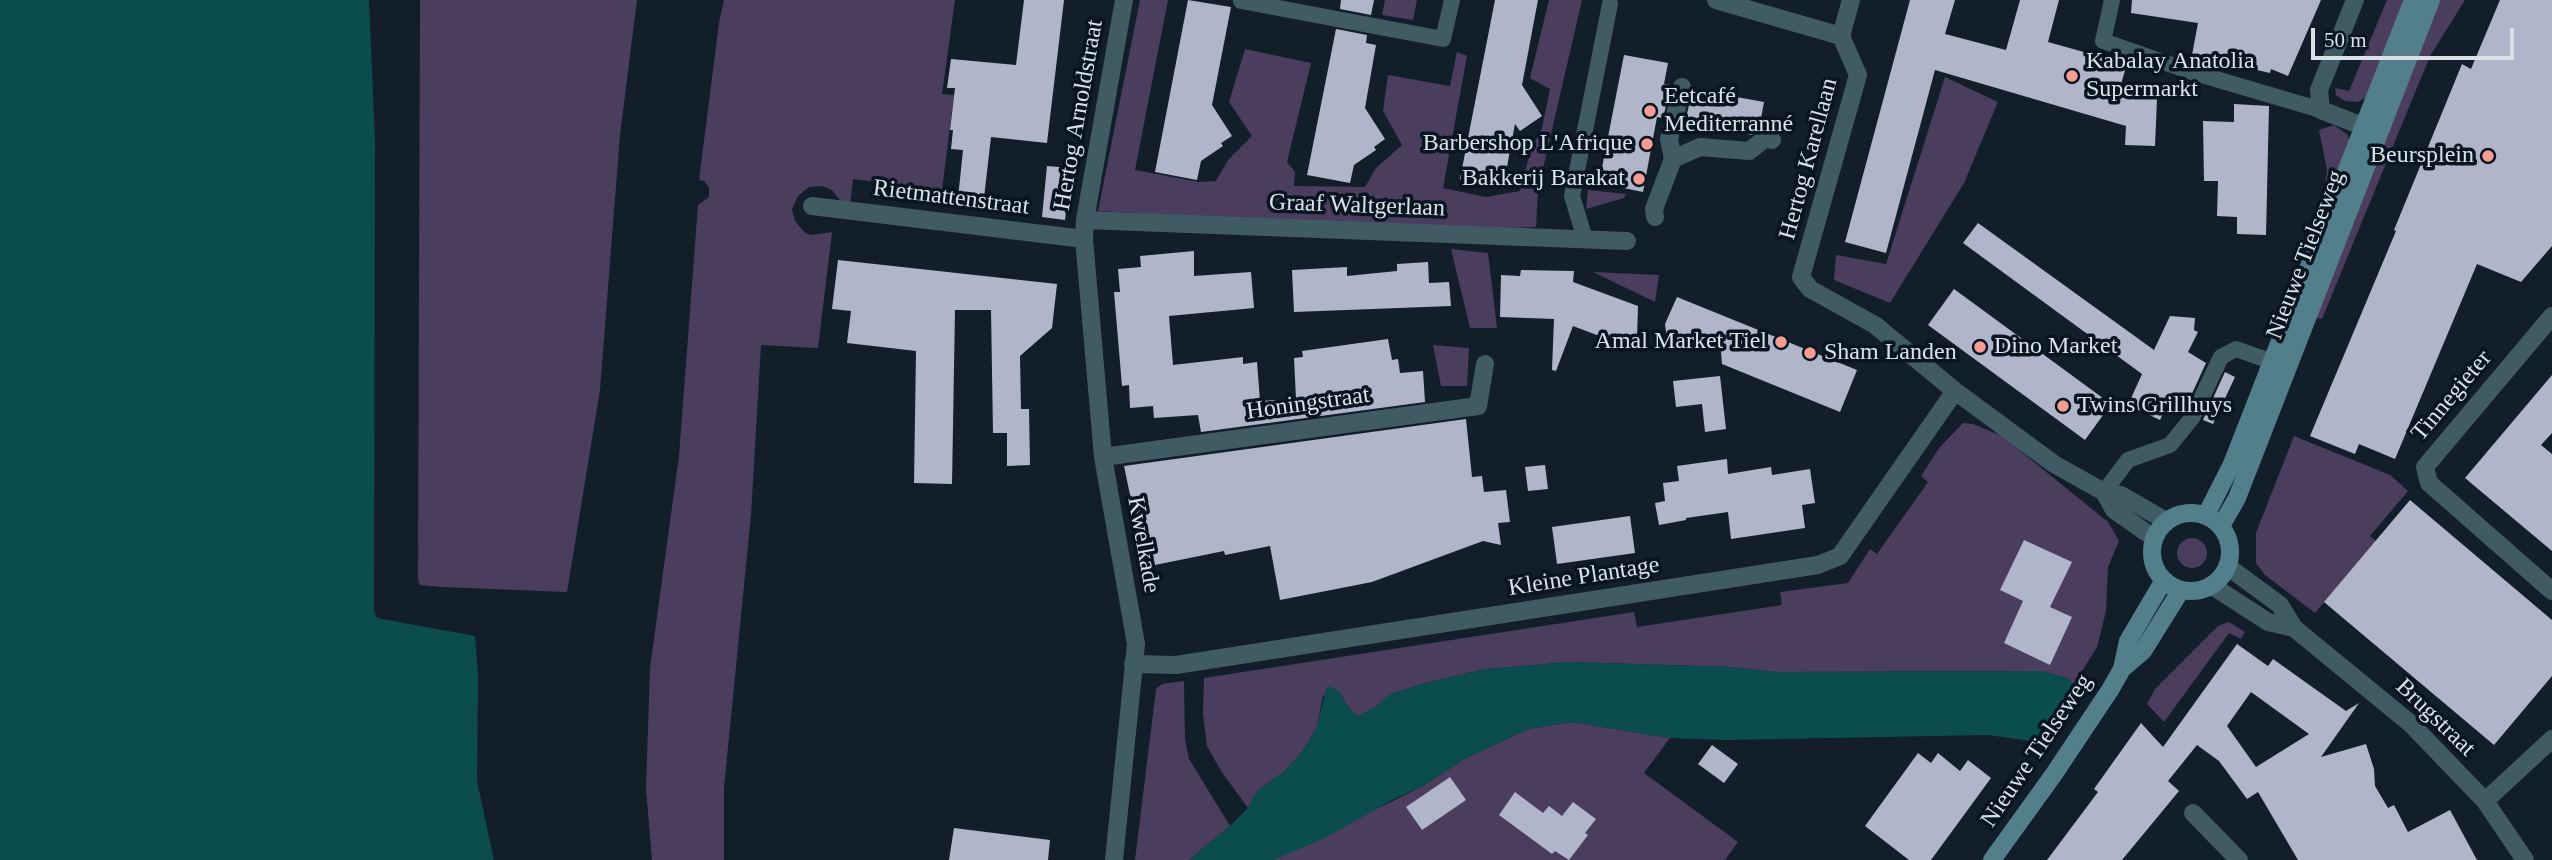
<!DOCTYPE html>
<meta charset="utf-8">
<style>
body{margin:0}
#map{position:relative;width:2552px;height:860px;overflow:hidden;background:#121e2a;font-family:Georgia,serif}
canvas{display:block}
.scale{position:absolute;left:2311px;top:28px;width:203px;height:32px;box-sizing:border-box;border:4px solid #d9e1e9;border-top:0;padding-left:9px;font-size:21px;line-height:24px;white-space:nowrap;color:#d9e1e9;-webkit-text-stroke:5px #091520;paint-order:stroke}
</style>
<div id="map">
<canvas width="2552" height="860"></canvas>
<div class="scale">50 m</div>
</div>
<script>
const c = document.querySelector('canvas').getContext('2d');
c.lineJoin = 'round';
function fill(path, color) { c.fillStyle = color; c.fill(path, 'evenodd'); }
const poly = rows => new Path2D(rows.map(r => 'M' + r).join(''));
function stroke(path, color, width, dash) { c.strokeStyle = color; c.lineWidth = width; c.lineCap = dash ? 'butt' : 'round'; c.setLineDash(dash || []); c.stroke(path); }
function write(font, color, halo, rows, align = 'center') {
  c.font = font + ' Georgia,serif'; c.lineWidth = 7; c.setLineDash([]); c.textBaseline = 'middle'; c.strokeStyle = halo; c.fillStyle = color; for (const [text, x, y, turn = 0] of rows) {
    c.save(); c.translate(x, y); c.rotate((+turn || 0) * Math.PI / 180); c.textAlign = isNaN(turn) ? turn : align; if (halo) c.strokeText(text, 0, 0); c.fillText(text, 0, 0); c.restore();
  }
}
fill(poly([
 [420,0,637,0,620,135,600,390,567,592,442,587,420,585,418,579],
 [724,0,955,0,942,94,954,95,942,190,853,179,850,206,843,204,832,190,822,186,809,187,804,191,798,196,792,209,795,221,805,233,812,235,832,232,818,348,761,345,751,515,724,788,724,860,652,860,646,789,650,668,679,456,698,205,709,197,709,187,704,181,699,180,719,23],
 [1140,0,1168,0,1135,170,1199,182,1216,181,1228,160,1252,136,1229,102,1245,49,1311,63,1287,162,1295,172,1294,186,1365,187,1376,168,1402,145,1383,111,1388,75,1450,86,1457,52,1467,56,1443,188,1486,197,1520,191,1531,149,1542,128,1550,89,1530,78,1549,0,1582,0,1538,190,1536,227,1471,229,1262,221,1098,211],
 [1385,0,1417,0,1413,20,1382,15],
 [2387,0,2406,0,2368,96,2358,102,2345,101,2336,95,2335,88,2349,91],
 [2439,0,2465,0,2430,56,2322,319,2315,318],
 [1945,77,1998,102,1964,183,1890,303,1834,280,1836,255,1886,264],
 [2334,125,2348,135,2350,145,2326,200,2324,192,2327,170,2319,130],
 [1588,190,1626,194,1624,198,1586,209],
 [1451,249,1488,253,1497,328,1470,328],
 [1593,272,1659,275,1655,302],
 [1433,345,1469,348,1467,386,1441,386],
 [1963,423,1973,424,2002,436,2108,522,2119,541,2108,567,2106,611,2097,647,2074,684,2067,678,2042,671,1776,672,1731,667,1570,662,1486,669,1425,683,1391,694,1376,707,1358,716,1351,711,1338,690,1323,696,1317,727,1304,749,1285,771,1257,791,1248,808,1221,771,1207,746,1203,715,1204,678,1634,612,1637,627,1782,605,1780,592,1848,583,1870,549,1877,554,1928,482,1921,476,1940,447],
 [2294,436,2390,475,2408,491,2370,536,2376,541,2315,613,2265,575,2256,563,2256,533],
 '2177 553a15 15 0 1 1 30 0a15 15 0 1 1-30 0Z',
 [2229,622,2245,632,2241,639,2229,633,2164,722,2147,704,2155,689,2218,626],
 [1184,681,1185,740,1189,759,1230,826,1189,860,1135,860,1156,689,1162,684],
 [1572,722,1670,738,1644,773,1738,842,1725,860,1273,860,1423,786,1466,758,1528,729]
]), '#4b3d5e');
fill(poly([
 [0,0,369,0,375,141,374,610,376,617,382,619,475,636,478,675,477,781,494,860,0,860],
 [1570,662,1731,667,1776,672,2042,671,2068,678,2074,684,2037,742,1988,735,1727,740,1670,738,1572,722,1528,729,1466,758,1423,786,1392,800,1325,838,1273,860,1189,860,1230,826,1248,808,1257,791,1285,771,1304,749,1317,727,1327,686,1338,690,1351,711,1358,716,1376,707,1390,694,1425,683,1486,669]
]), '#0b4d4c');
fill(poly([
 [1024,0,1064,0,1047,143,991,137,984,198,981,197,980,210,957,208,963,150,951,149,953,130,950,130,955,88,947,88,951,59,1016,65],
 [1188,0,1231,7,1212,105,1232,136,1221,143,1223,146,1201,161,1197,180,1155,172],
 [1341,0,1374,0,1371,15,1340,9],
 [1495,0,1538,0,1522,85,1542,116,1520,131,1515,124,1503,188,1460,179],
 [1910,0,1955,0,1945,34,2006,50,2020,0,2059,0,2048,42,2127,64,2117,97,2157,99,2155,146,2125,145,2126,126,1935,70,1886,253,1845,242],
 [2132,0,2321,0,2288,76,2271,69,2270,73,2192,55,2198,23,2131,13],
 [2500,0,2552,0,2552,246,2521,282,2477,264,2395,459,2359,444,2355,454,2310,436,2396,231,2394,230,2462,64,2471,69],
 [1336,29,1367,35,1366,43,1376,45,1365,108,1385,139,1374,147,1376,150,1354,165,1350,183,1307,175],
 [1624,55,1668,63,1664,84,1671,85,1663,118,1657,117,1643,192,1599,183],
 [1693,89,1764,102,1759,129,1752,135,1685,122],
 [2234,104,2269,106,2266,235,2237,234,2237,217,2217,216,2218,181,2204,181,2203,121,2234,122],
 [1047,166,1071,168,1065,220,1042,217],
 [1978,223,2154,350,2170,316,2195,318,2194,330,2198,332,2188,352,2206,363,2184,411,2168,403,2160,420,2128,405,2142,374,1963,243],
 [1194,251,1194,276,1251,272,1254,308,1169,316,1173,365,1243,357,1243,364,1257,362,1260,401,1296,399,1294,358,1303,357,1302,351,1388,339,1392,360,1398,359,1400,373,1423,371,1425,402,1201,432,1198,415,1154,418,1153,406,1130,408,1129,385,1122,386,1114,292,1120,292,1118,269,1141,267,1140,256],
 [838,260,1057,284,1052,328,1020,356,1021,409,1029,409,1030,465,1007,466,1007,433,993,433,991,310,955,310,952,484,914,483,916,351,847,343,851,311,832,309],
 [1428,262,1429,283,1449,282,1451,306,1294,312,1292,270,1347,267,1347,276,1397,271,1397,264],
 [1521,270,1574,271,1573,282,1638,306,1637,338,1602,337,1573,326,1556,371,1552,370,1554,319,1500,317,1501,275,1520,276],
 [1954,289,2111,404,2085,440,1928,325],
 [1677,297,1857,370,1840,412,1722,364,1720,340,1667,339,1665,324],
 [2225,372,2235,377,2213,424,2203,420],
 [2552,375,2552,433,2541,445,2552,454,2552,551,2465,478],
 [1720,376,1726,429,1705,432,1702,404,1676,407,1673,381],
 [1466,419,1472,477,1482,476,1484,492,1506,490,1510,522,1498,523,1501,545,1483,541,1372,582,1280,600,1270,546,1225,555,1224,551,1145,567,1124,466],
 [1727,459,1728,474,1771,467,1772,475,1810,469,1815,503,1802,505,1805,528,1731,539,1728,512,1686,518,1686,520,1659,525,1655,503,1665,501,1663,483,1679,481,1677,466],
 [1545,465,1548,489,1528,491,1525,467],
 [2410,500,2552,620,2552,676,2494,745,2324,602],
 [1630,516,1635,553,1557,564,1552,527],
 [2024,540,2072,562,2050,607,2072,617,2050,665,2004,643,2023,601,2000,590],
 [2237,644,2268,666,2273,659,2346,711,2359,703,2321,757,2366,744,2374,769,2375,786,2388,808,2394,805,2408,832,2450,810,2477,860,2298,860,2258,792,2247,799,2219,761,2197,745,2168,781,2179,791,2122,860,2047,860,2098,792,2094,789,2141,723,2163,747],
 [2251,692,2309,734,2256,767,2227,726],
 [1712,745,1738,764,1724,783,1698,764],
 [1918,753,1931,763,1938,753,1960,771,1968,760,1991,778,1931,860,1909,860,1865,826],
 [1450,777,1466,800,1422,830,1406,807],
 [1515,792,1543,813,1549,806,1562,816,1573,802,1596,819,1585,833,1588,835,1569,860,1555,851,1552,854,1499,815],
 [954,828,1050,840,1048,860,949,860]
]), '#b1b5c9');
stroke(poly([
 [2112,0,2103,41,2192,72,2321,110],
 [1241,1,1443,39,1452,0],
 [1585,239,1572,196,1610,4],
 [2104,492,2128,460,2170,445,2192,418,2221,357,2236,349,2273,362]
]), '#415b64', 16);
stroke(poly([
 [1716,0,1841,36],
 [1851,0,1841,36,1858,75,1801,277,1810,289,1875,325,1955,391,2054,464,2104,492,2121,495,2166,521],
 [2355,0,2319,90,2321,110,2365,127],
 [1673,159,1669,139,1682,87],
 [812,206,1084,239],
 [1655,217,1654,209,1673,159,1700,147,1749,151,1766,138,1772,140],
 [1085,220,1627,241],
 [2552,316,2425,467,2429,483,2552,591],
 [1103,457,1478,406,1485,364],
 [2104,492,2114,510,2154,538],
 [2227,566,2280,605,2294,628,2411,724,2485,801,2525,860],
 [2211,585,2268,622,2294,628],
 [1133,664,1176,665,1818,565,1840,556,1955,391],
 [2485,801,2552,739],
 [2193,813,2239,860],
 [1114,860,1136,644,1103,457,1084,239,1085,220,1124,0]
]), '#415b64', 18);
stroke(poly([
 '2152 552a39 39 0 1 1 78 0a39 39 0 1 1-78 0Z',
 [2206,515,2232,464,2413,0],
 [2221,526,2237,498,2431,0],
 [2122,669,2143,651,2181,590],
 [1992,860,2054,774,2110,690,2122,669,2128,641,2164,580]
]), '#537e8c', 18);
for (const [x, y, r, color] of [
 [2072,76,7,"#f59c93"],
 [1650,111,7,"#f59c93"],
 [1647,144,7,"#f59c93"],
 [2488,156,7,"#f59c93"],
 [1639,179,7,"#f59c93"],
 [1781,342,7,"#f59c93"],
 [1980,347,7,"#f59c93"],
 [1810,353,7,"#f59c93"],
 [2063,406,7,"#f59c93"]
]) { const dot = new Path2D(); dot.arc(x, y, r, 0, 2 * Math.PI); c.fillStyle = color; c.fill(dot); stroke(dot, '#091520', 2.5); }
write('24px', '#d9e1e9', '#091520', [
 ["Kabalay Anatolia",2086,62],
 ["Supermarkt",2086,90],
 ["Eetcafé",1664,97],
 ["Mediterranné",1664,125],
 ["Barbershop L'Afrique",1633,144,"right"],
 ["Beursplein",2474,156,"right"],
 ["Bakkerij Barakat",1625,179,"right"],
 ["Amal Market Tiel",1767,342,"right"],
 ["Dino Market",1994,347],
 ["Sham Landen",1824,353],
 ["Twins Grillhuys",2077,406]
], 'left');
write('24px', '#d9e1e9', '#091520', [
 ["Hertog Arnoldstraat",1079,115,-80],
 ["Hertog Karellaan",1809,159,-75],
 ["Rietmattenstraat",951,198,7],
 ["Graaf Waltgerlaan",1357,206,2],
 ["Nieuwe Tielseweg",2306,255,-69],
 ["Tinnegieter",2452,396,-50],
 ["Honingstraat",1308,404,-8],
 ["Kwelkade",1143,545,80],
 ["Kleine Plantage",1584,577,-9],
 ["Brugstraat",2435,718,44],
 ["Nieuwe Tielseweg",2037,751,-56]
]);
</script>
